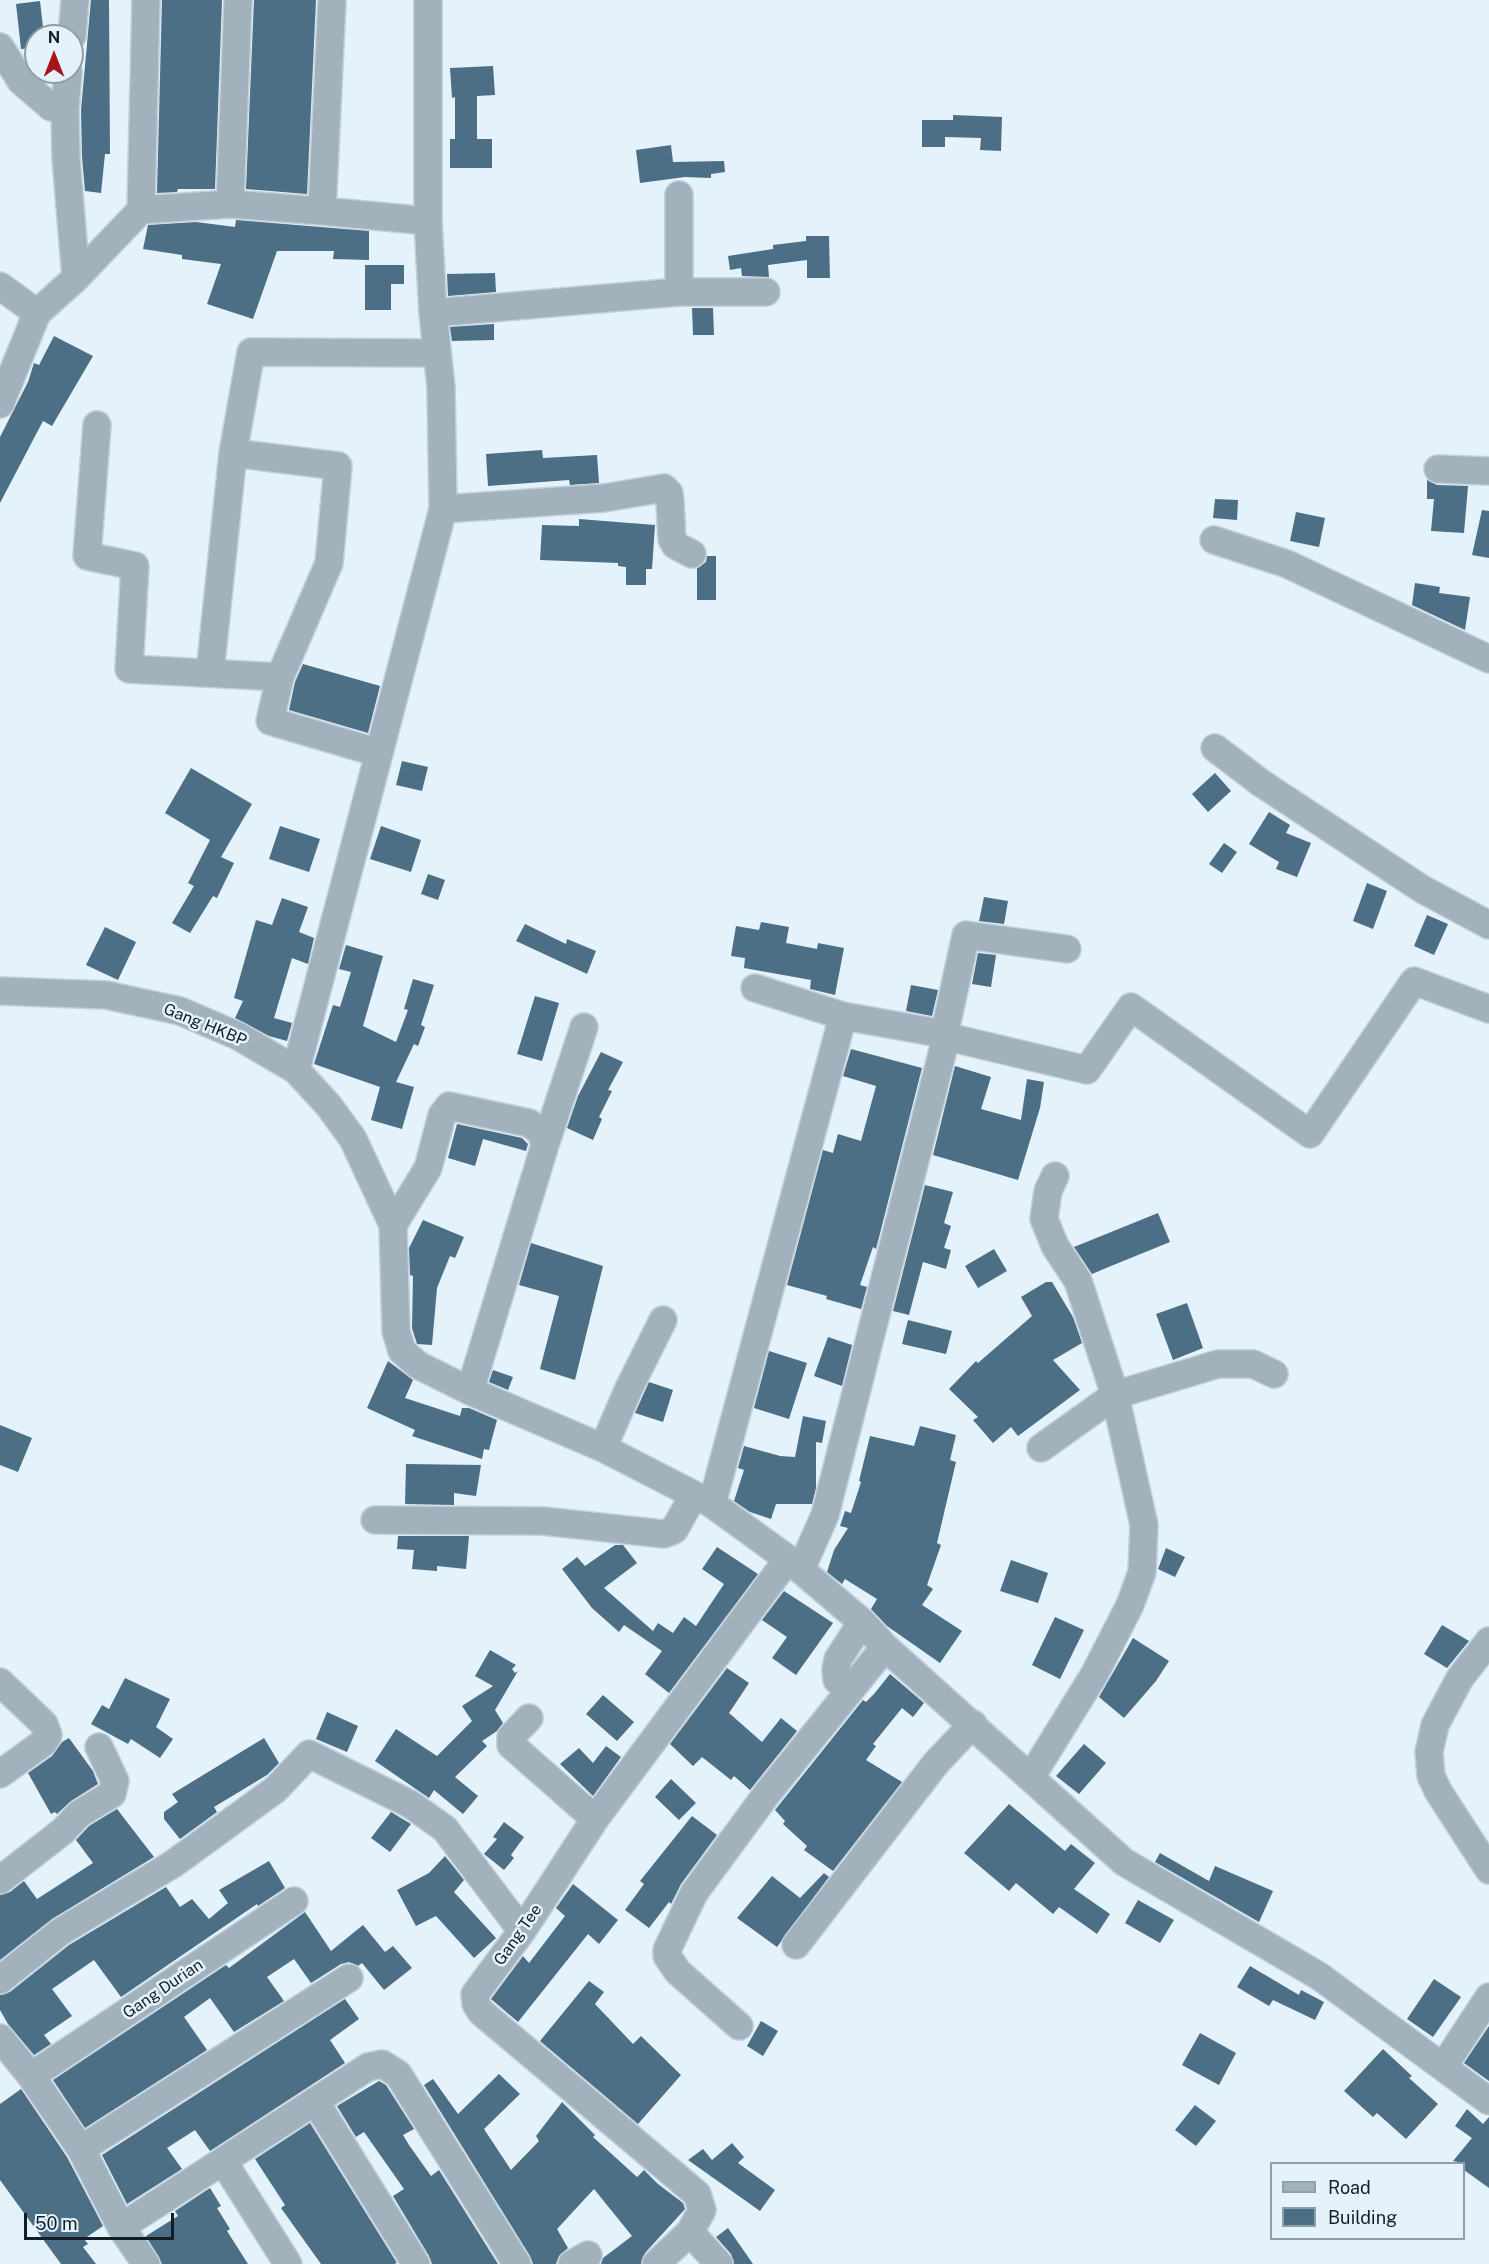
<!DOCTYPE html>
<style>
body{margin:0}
#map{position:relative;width:1489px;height:2264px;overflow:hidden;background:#e4f2fb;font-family:"Public Sans",sans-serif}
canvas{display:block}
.legend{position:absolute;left:1270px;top:2162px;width:195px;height:78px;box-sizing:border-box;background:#e4f2fb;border:2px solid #909ea6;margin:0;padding:8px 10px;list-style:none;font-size:18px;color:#121f26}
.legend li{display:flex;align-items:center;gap:12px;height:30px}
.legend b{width:30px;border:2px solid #909ea6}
.north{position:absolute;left:24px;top:24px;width:60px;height:60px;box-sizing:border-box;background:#e4f2fb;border:2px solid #909ea6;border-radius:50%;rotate:0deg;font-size:16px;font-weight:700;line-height:24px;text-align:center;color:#121f26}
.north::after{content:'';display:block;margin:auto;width:21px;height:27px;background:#a8131c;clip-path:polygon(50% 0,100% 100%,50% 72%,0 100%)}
.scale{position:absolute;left:24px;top:2213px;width:150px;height:27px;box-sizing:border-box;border:3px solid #121f26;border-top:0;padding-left:8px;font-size:18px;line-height:21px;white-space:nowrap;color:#121f26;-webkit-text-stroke:4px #e4f2fb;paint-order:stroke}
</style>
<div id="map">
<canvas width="1489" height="2264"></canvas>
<ul class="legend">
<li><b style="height:8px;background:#a2b2bd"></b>Road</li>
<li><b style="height:16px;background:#4c6f85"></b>Building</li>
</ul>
<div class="north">N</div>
<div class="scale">50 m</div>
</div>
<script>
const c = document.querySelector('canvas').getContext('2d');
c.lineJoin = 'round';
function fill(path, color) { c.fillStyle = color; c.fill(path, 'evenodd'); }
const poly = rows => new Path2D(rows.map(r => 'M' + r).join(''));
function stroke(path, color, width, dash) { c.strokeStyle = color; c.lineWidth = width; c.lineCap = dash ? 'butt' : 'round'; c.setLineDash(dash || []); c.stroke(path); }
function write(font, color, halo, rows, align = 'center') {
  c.font = font + ' "Public Sans",sans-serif'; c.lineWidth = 5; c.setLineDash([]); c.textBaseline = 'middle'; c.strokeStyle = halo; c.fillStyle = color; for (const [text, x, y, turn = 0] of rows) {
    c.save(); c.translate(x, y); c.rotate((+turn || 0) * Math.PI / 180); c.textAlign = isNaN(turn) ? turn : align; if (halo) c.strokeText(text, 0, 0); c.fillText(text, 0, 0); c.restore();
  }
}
fill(poly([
 [91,0,109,0,110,154,105,154,101,193,85,191,82,157,81,110],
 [162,0,222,0,215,189,178,189,177,192,157,193],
 [254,0,316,0,307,194,246,189],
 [40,1,44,36,36,36,36,48,21,49,16,4],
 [493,66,495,95,477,96,477,139,492,139,492,168,450,168,450,139,455,139,455,97,452,98,450,68],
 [953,115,1002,117,1001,151,980,150,981,138,945,137,945,147,922,147,922,120,953,120],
 [671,145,673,162,724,161,725,172,711,174,711,178,685,177,640,183,636,150],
 [236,220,369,231,369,260,333,259,334,251,277,251,253,319,207,304,221,264,182,259,182,255,143,249,148,225,196,222,235,227],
 [806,236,829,236,830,278,807,278,807,260,768,265,769,277,742,276,741,268,730,270,728,256,773,249,773,245,806,241],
 [365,265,404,265,404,284,391,284,391,310,365,310],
 [495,273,496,292,448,296,447,274],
 [692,308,713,308,714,335,693,335],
 [494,324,494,340,452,341,450,327],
 [54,336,93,356,52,426,43,421,0,503,0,437,28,382,34,363,39,365],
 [542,450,543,458,597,455,599,483,570,485,569,480,488,486,486,454],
 [1427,480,1437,485,1468,486,1464,533,1431,531,1434,499,1427,499],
 [1215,499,1238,500,1237,520,1213,518],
 [1482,510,1489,511,1489,558,1472,555],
 [1296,512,1325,518,1319,547,1290,541],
 [579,519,655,525,652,569,646,569,646,585,626,585,626,567,618,566,618,563,540,560,542,525,579,526],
 [707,556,716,556,716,600,697,600,697,568,706,562],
 [1415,583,1440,587,1439,593,1470,597,1465,630,1412,605],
 [303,664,380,686,368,733,289,710,295,682],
 [402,761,428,767,422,791,396,785],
 [191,768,252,804,221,857,234,863,217,898,213,896,190,933,172,923,194,886,188,883,210,840,165,813],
 [1215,773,1231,791,1208,812,1192,794],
 [1269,812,1290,825,1286,833,1311,843,1297,877,1276,869,1279,862,1249,844],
 [280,826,320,839,309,872,269,859],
 [381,826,421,840,411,872,370,859],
 [1224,843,1237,852,1222,873,1209,864],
 [428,874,445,880,438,900,421,894],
 [1367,883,1387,891,1373,929,1353,921],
 [984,897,1008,901,1004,924,979,921],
 [282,898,308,907,299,932,314,938,308,964,292,958,274,1018,292,1023,287,1041,269,1036,235,1018,243,1001,234,998,256,920,272,925],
 [1427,915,1448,924,1434,955,1414,946],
 [761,922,789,927,786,943,817,949,818,943,844,948,835,995,810,989,811,980,744,968,745,958,731,956,736,926,759,930],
 [525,924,566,944,567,939,596,951,587,974,516,941],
 [105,927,136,942,118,980,86,965],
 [346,945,383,956,363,1026,396,1042,408,1010,404,1009,413,979,434,985,421,1025,425,1027,418,1046,414,1044,396,1082,414,1087,402,1129,371,1120,380,1087,314,1064,333,1005,340,1007,351,972,339,969],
 [978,953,996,955,991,987,972,984],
 [911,985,938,990,932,1016,906,1011],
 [535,996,559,1003,542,1061,517,1054],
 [851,1049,922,1068,876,1249,873,1247,860,1285,867,1287,861,1309,826,1299,827,1296,787,1285,823,1150,833,1153,838,1134,861,1141,876,1086,843,1076],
 [601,1052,623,1062,608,1090,612,1091,599,1117,602,1119,593,1140,567,1128,578,1096],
 [955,1066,991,1077,981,1109,1021,1120,1027,1079,1044,1082,1040,1108,1018,1180,933,1155],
 [457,1124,522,1138,528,1144,526,1151,483,1139,475,1166,448,1158],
 [925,1185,953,1192,944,1223,951,1226,944,1248,951,1250,946,1269,923,1262,909,1315,893,1311],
 [1158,1213,1170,1242,1111,1266,1092,1274,1074,1247],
 [423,1220,464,1237,455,1258,450,1256,437,1288,432,1345,417,1344,412,1328,413,1276,410,1275,409,1248],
 [531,1243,603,1266,575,1380,540,1369,559,1296,519,1285],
 [994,1249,1007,1271,978,1288,965,1266],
 [1046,1282,1052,1282,1073,1317,1082,1343,1053,1360,1080,1390,1018,1436,1011,1427,993,1443,973,1420,978,1417,949,1389,976,1361,978,1363,1032,1316,1021,1297],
 [1187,1303,1203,1348,1173,1360,1156,1314],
 [908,1320,952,1331,946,1354,902,1344],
 [828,1337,852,1345,842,1386,814,1376],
 [769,1351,807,1363,789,1419,754,1408],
 [388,1361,413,1380,405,1398,460,1416,462,1408,469,1408,497,1420,489,1450,484,1449,482,1459,412,1436,415,1430,367,1408],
 [493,1370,513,1377,508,1390,489,1382],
 [649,1382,673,1390,663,1422,635,1413],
 [803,1416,826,1421,822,1443,816,1442,816,1488,812,1504,776,1504,771,1519,750,1512,734,1501,744,1470,738,1468,744,1446,780,1456,795,1457],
 [0,1425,32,1438,18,1472,0,1465],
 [920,1426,956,1435,950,1460,956,1462,937,1543,941,1545,927,1585,933,1589,922,1605,962,1631,940,1663,887,1626,871,1609,877,1599,845,1579,842,1584,827,1572,834,1550,848,1528,840,1526,845,1511,851,1513,861,1482,859,1481,870,1436,914,1446],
 [406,1464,481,1465,476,1496,454,1493,454,1505,405,1504],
 [398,1536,469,1536,466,1569,437,1566,437,1571,412,1569,414,1550,397,1549],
 [615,1545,623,1545,637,1563,604,1588,653,1631,658,1623,673,1633,684,1617,696,1626,724,1584,702,1569,717,1547,758,1574,669,1693,645,1674,662,1651,624,1625,619,1632,592,1608,562,1569,577,1557,585,1566],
 [1166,1548,1185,1557,1175,1577,1158,1569],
 [1011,1560,1048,1573,1038,1603,1000,1591],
 [784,1591,833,1623,796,1675,772,1658,787,1637,762,1620],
 [1055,1617,1084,1630,1060,1679,1032,1665],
 [1442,1625,1469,1641,1447,1668,1424,1654],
 [1133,1638,1169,1661,1156,1681,1124,1718,1099,1697],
 [490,1650,516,1665,512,1669,515,1673,518,1671,495,1710,503,1723,497,1731,482,1741,487,1746,455,1777,478,1796,463,1814,434,1790,429,1798,375,1761,396,1729,437,1756,472,1721,462,1706,493,1686,475,1676],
 [727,1668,749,1683,729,1713,762,1742,781,1718,797,1731,750,1790,734,1776,731,1780,702,1757,693,1766,670,1744],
 [890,1674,924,1703,913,1717,902,1708,873,1744,876,1746,866,1760,902,1782,833,1871,804,1850,807,1846,783,1824,785,1821,775,1810,863,1700,866,1702,874,1694],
 [125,1678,170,1699,156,1727,173,1739,160,1758,131,1739,128,1744,91,1724,102,1705,109,1709],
 [603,1695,634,1722,617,1741,586,1714],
 [327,1712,358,1726,347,1752,316,1739],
 [69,1738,93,1771,98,1784,71,1801,57,1814,55,1812,51,1814,28,1773,52,1756,62,1742],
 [264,1738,279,1763,267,1775,214,1807,217,1812,180,1839,164,1819,164,1812,178,1802,172,1794],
 [1084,1744,1106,1763,1079,1794,1056,1776],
 [606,1746,621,1757,593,1796,560,1764,579,1748,593,1763],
 [671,1779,696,1803,679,1820,655,1797],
 [1009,1804,1065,1851,1071,1844,1095,1863,1074,1889,1110,1914,1097,1934,1059,1907,1053,1914,1016,1883,1009,1891,964,1853],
 [117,1809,154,1857,52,1919,0,1960,0,1895,10,1892,24,1881,37,1899,93,1863,76,1840,89,1826],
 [391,1812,411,1824,390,1852,371,1838],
 [692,1816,717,1835,681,1884,671,1904,669,1902,649,1928,625,1910,644,1884,640,1881],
 [504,1822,524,1837,511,1855,514,1858,504,1870,484,1854,497,1839,493,1837],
 [1160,1853,1209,1881,1215,1866,1273,1891,1259,1922,1155,1862],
 [445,1856,464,1880,454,1892,496,1938,474,1958,436,1916,416,1926,397,1890,429,1873],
 [269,1861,285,1888,258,1906,257,1904,121,1997,94,1960,52,1989,72,2016,44,2035,51,2044,34,2055,8,2024,0,2010,0,1995,10,1992,69,1945,166,1887,180,1907,192,1899,209,1919,228,1903,219,1890],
 [824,1873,829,1877,777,1947,737,1918,772,1876,800,1898],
 [573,1884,618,1920,599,1944,588,1934,518,2022,491,1999,523,1956,529,1963,565,1916,556,1908],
 [1138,1900,1174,1920,1160,1943,1125,1923],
 [305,1912,331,1951,363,1925,385,1952,393,1946,412,1968,384,1990,362,1963,358,1966,349,1962,341,1964,311,1983,294,1959,267,1977,284,2001,234,2032,210,1998,184,2017,207,2050,85,2128,53,2080,226,1965,229,1968],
 [1250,1966,1299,1995,1301,1990,1324,2002,1315,2020,1273,2000,1269,2006,1237,1987],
 [1434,1979,1461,1997,1433,2037,1407,2019],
 [589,1981,604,1992,595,2004,633,2044,641,2036,681,2075,638,2124,540,2041],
 [345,1999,359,2019,330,2040,345,2063,210,2151,195,2130,167,2148,182,2169,127,2204,102,2155],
 [761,2021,778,2031,763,2056,747,2046],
 [1489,2026,1489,2081,1464,2063],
 [1200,2033,1236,2053,1219,2085,1182,2065],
 [1383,2049,1412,2076,1409,2078,1438,2104,1406,2139,1377,2113,1373,2117,1344,2091],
 [499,2074,520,2094,484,2129,511,2170,539,2141,536,2136,562,2102,595,2135,593,2137,637,2177,644,2170,658,2184,683,2203,685,2209,645,2253,641,2264,601,2264,603,2258,632,2236,594,2189,557,2229,568,2248,559,2256,556,2264,533,2264,530,2256,424,2085,433,2079,458,2114],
 [379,2081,386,2085,414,2129,403,2135,409,2145,431,2176,439,2170,498,2264,432,2264,429,2256,393,2196,404,2189,364,2132,356,2137,337,2106],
 [21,2089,67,2157,103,2226,84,2239,88,2244,83,2247,96,2264,61,2264,0,2180,0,2104],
 [1195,2105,1216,2121,1196,2146,1175,2130],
 [1467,2109,1483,2124,1489,2117,1489,2188,1464,2170,1464,2163,1453,2161,1472,2138,1455,2126],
 [310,2123,397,2263,394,2264,321,2264,281,2208,285,2205,255,2159],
 [732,2143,744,2157,738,2163,775,2190,760,2211,688,2160,703,2149,712,2160],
 [210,2188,221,2206,217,2208,230,2229,227,2231,248,2264,162,2264,146,2236,178,2216,175,2211],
 [728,2228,753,2264,734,2264,731,2254,716,2237]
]), '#4c6f85');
const minor = poly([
 [72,36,75,0],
 [0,47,21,81,51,107,65,110],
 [68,72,65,110,66,158,76,278],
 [230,204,238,0],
 [141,210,146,0],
 [322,211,428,221],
 [0,286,37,313],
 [679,292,679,195],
 [433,313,679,292,766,292],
 [0,404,37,313,76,278,141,210,230,204,322,211,332,0],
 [97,425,87,556,135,566,129,669,280,677,270,721,379,753],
 [1438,469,1489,471],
 [443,509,604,498,664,488,669,493,670,501,672,539,675,545,692,554],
 [1214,540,1287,564,1489,659],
 [210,673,233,453],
 [280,677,329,563,338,466,233,453,251,352,437,353],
 [1215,748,1261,783,1422,889,1489,925],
 [1067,949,966,935,944,1036,1087,1070,1131,1007,1310,1134,1414,981,1489,1009],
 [0,991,106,995,180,1011,238,1036,296,1070,329,1106,353,1139,393,1225,396,1331,402,1351,418,1365,470,1391,603,1448,712,1504,788,1559,862,1622,885,1647,1124,1862,1319,1976,1489,2101],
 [296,1070,443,509,441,387,433,313,428,221,428,0],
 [545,1145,584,1027],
 [393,1225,428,1168,442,1115,449,1106,529,1123,541,1132,545,1145,470,1391],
 [603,1448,629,1388,663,1320],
 [1041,1448,1115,1395,1218,1364,1253,1364,1274,1374],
 [712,1504,843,1016,755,988],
 [375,1520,543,1521,664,1534,674,1530,694,1495],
 [801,1569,825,1515,945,1042,944,1036,939,1033,843,1016],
 [1489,1641,1460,1678,1435,1725,1429,1752,1431,1776,1438,1791,1489,1870],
 [0,1682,44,1724,48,1735,43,1743,0,1774],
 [849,1692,837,1680,836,1669,838,1659,862,1622],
 [529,1718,511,1737,511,1745,595,1819],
 [1031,1777,1094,1675,1130,1605,1142,1572,1144,1525,1115,1395,1078,1281,1055,1246,1044,1219,1048,1191,1055,1176],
 [0,1880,63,1831,79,1814,112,1794,115,1781,99,1747],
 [796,1945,936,1763,973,1724],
 [0,1980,60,1932,173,1864,276,1789,309,1754,410,1804,445,1829,522,1931],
 [739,2026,678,1972,667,1956,667,1950,694,1893,766,1795,885,1647],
 [0,2038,31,2076,81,2149,121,2227,146,2264],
 [1443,2067,1489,1997],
 [31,2076,294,1901],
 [315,2101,416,2264],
 [81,2149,349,1978],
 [223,2161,288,2264],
 [121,2227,368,2067,382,2064,398,2074,517,2264],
 [690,2232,719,2264],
 [572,2264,588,2255],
 [656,2264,690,2232,702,2210,697,2194,481,2012,476,2004,475,1994,522,1931,595,1819,788,1559]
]);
stroke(minor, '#c2d0d9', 30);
stroke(minor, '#a2b2bd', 27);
write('16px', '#121f26', '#e4f2fb', [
 ["Gang HKBP",205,1025,22],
 ["Gang Tee",518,1935,-55],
 ["Gang Durian",163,1989,-34]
]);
</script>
